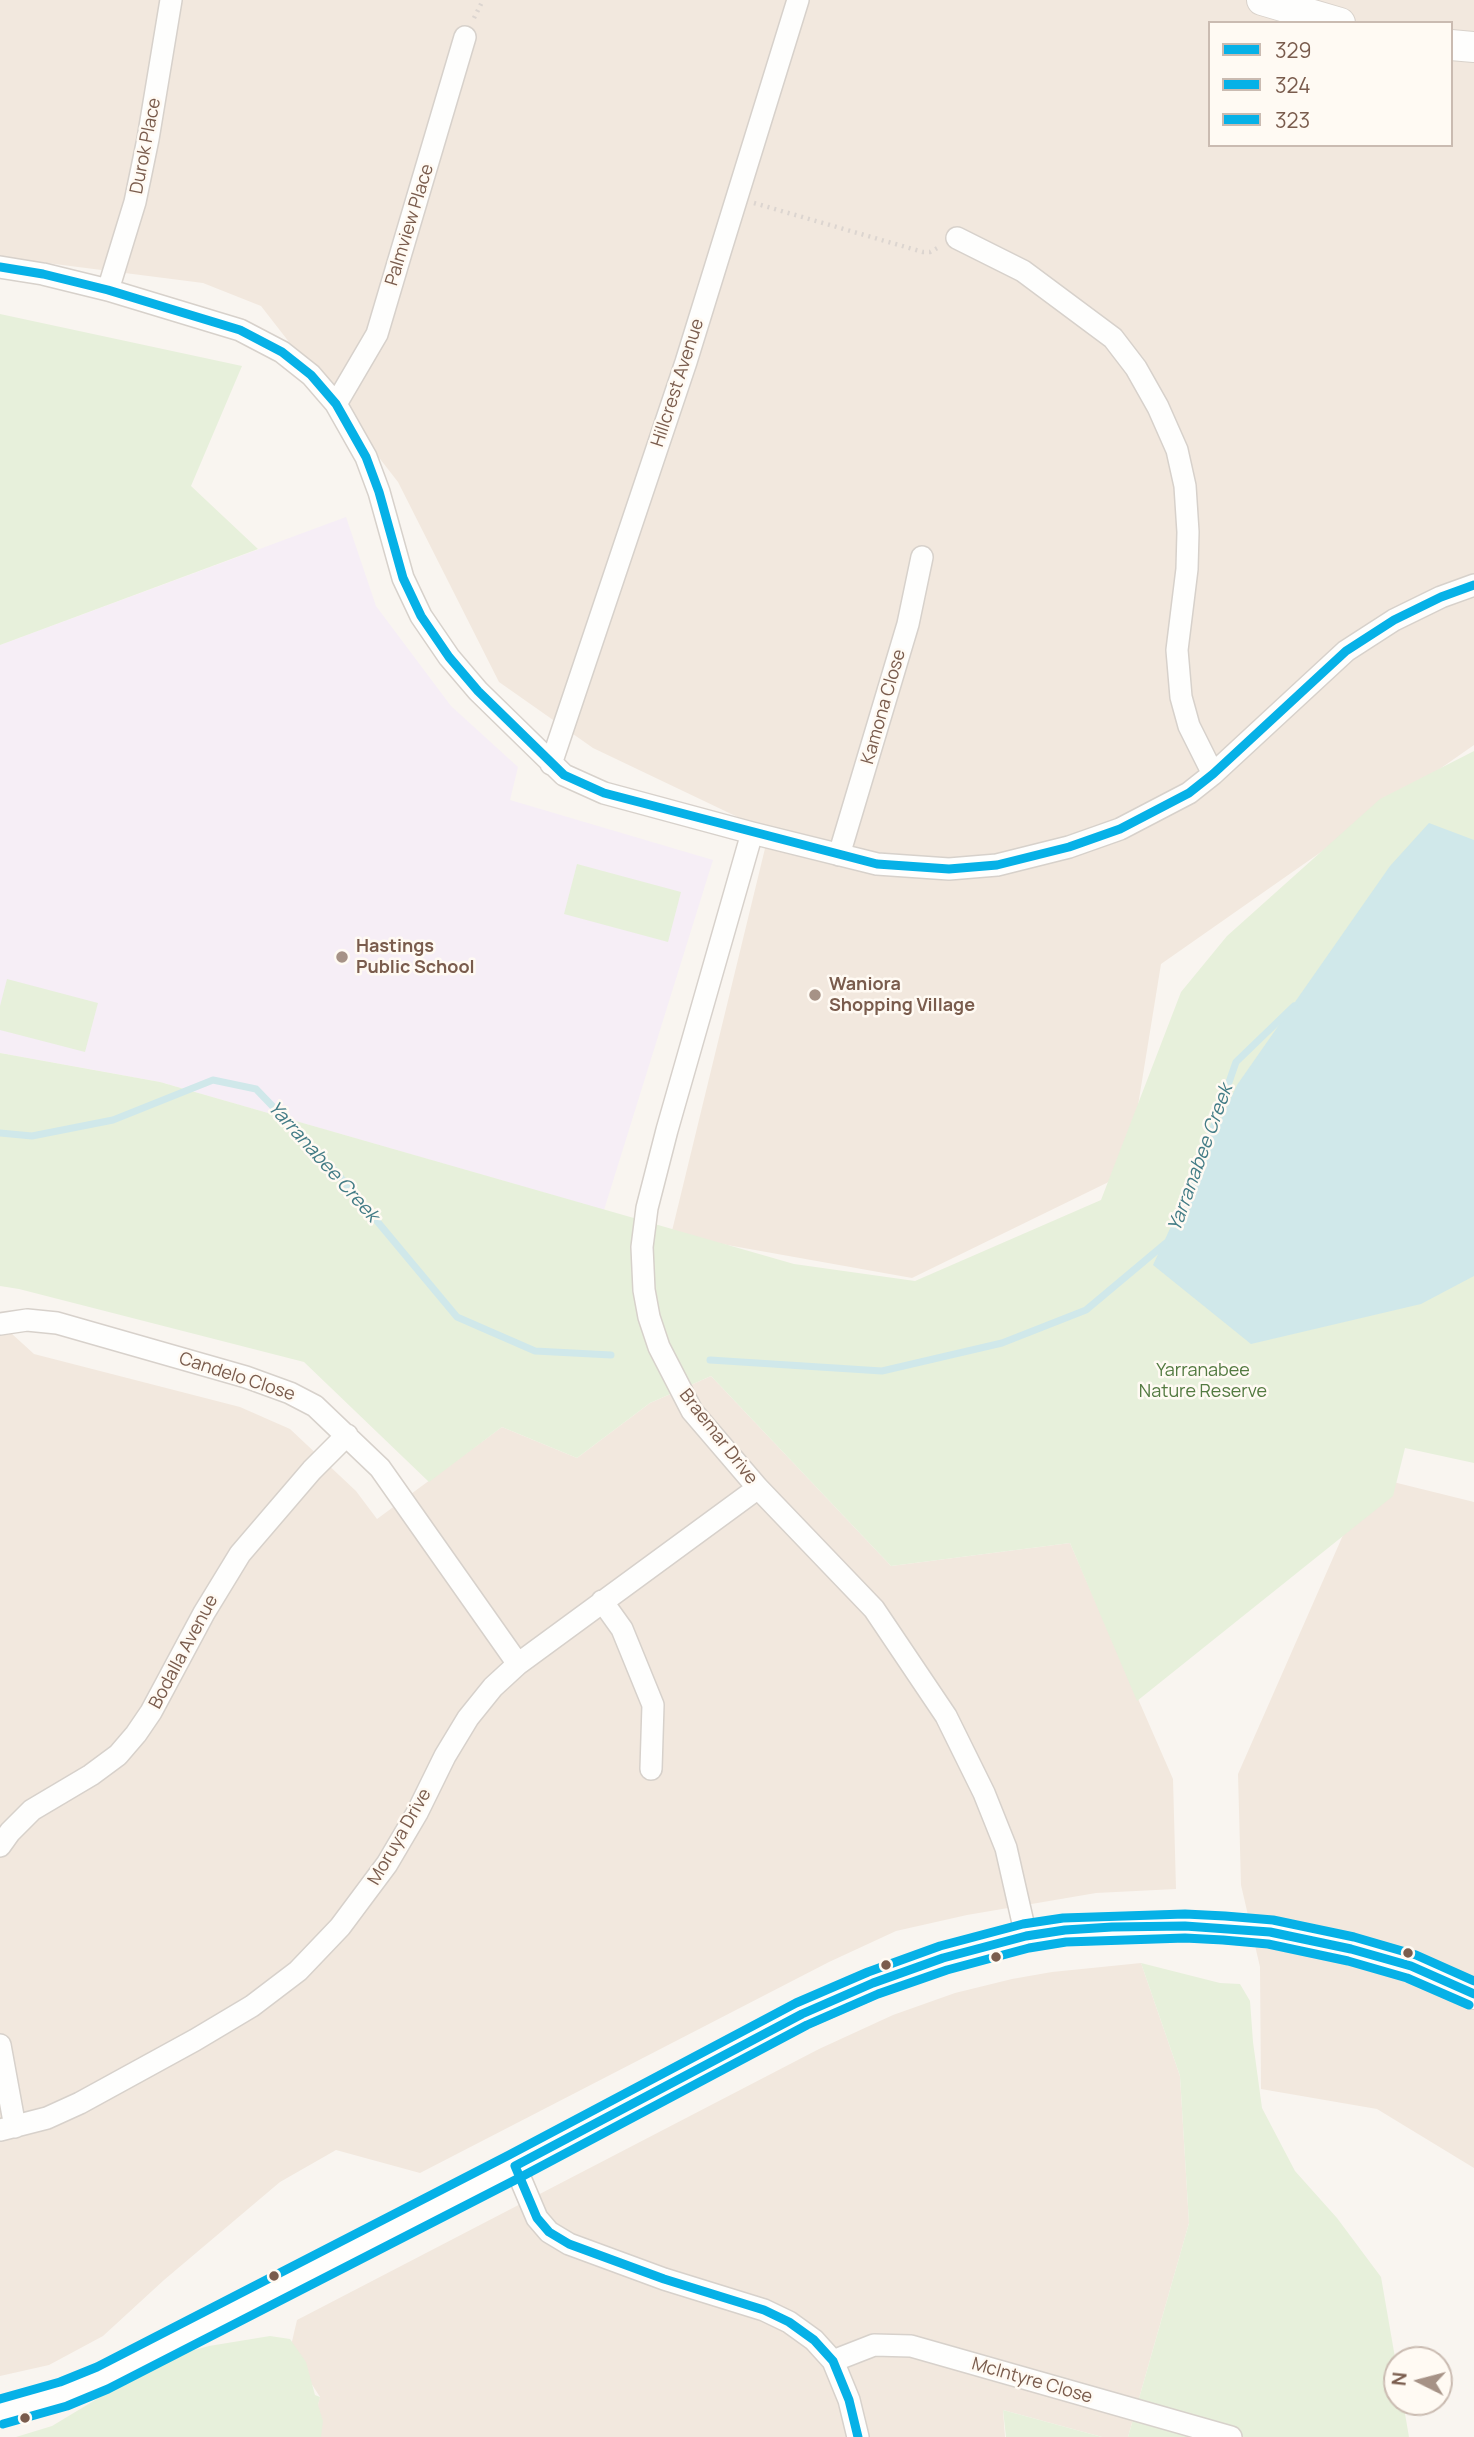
<!DOCTYPE html>
<style>
body{margin:0}
#map{position:relative;width:1474px;height:2437px;overflow:hidden;background:#f9f5f0;font-family:Manrope,sans-serif}
canvas{display:block}
.legend{position:absolute;left:1208px;top:21px;width:245px;height:126px;box-sizing:border-box;background:#fffaf3;border:2px solid #cabbb1;margin:0;padding:9px 12px;list-style:none;font-size:21px;color:#7a5c4d}
.legend li{display:flex;align-items:center;gap:14px;height:35px}
.legend b{width:35px;border:2px solid #cabbb1}
.north{position:absolute;left:1383px;top:2346px;width:70px;height:70px;box-sizing:border-box;background:#fffaf3;border:2px solid #cabbb1;border-radius:50%;rotate:276deg;font-size:19px;font-weight:700;line-height:28px;text-align:center;color:#7a5c4d}
.north::after{content:'';display:block;margin:auto;width:24px;height:32px;background:#a69286;clip-path:polygon(50% 0,100% 100%,50% 72%,0 100%)}
</style>
<div id="map">
<canvas width="1474" height="2437"></canvas>
<ul class="legend">
<li><b style="height:9px;background:#06b1e7"></b>329</li>
<li><b style="height:9px;background:#06b1e7"></b>324</li>
<li><b style="height:9px;background:#06b1e7"></b>323</li>
</ul>
<div class="north">N</div>
</div>
<script>
const c = document.querySelector('canvas').getContext('2d');
c.lineJoin = 'round';
function fill(path, color) { c.fillStyle = color; c.fill(path, 'evenodd'); }
const poly = rows => new Path2D(rows.map(r => 'M' + r).join(''));
function stroke(path, color, width, dash) { c.strokeStyle = color; c.lineWidth = width; c.lineCap = dash ? 'butt' : 'round'; c.setLineDash(dash || []); c.stroke(path); }
function write(font, color, halo, rows, align = 'center') {
  c.font = font + ' Manrope,sans-serif'; c.lineWidth = 5; c.setLineDash([]); c.textBaseline = 'middle'; c.strokeStyle = halo; c.fillStyle = color; for (const [text, x, y, turn = 0] of rows) {
    c.save(); c.translate(x, y); c.rotate((+turn || 0) * Math.PI / 180); c.textAlign = isNaN(turn) ? turn : align; if (halo) c.strokeText(text, 0, 0); c.fillText(text, 0, 0); c.restore();
  }
}
fill(poly([
 [0,0,1474,0,1474,745,1161,964,1127,1173,912,1278,671,1235,769,832,593,748,499,682,398,482,261,306,203,283,0,257],
 [1210,23,1451,23,1451,145,1210,145],
 [0,1323,34,1354,240,1407,290,1429,356,1491,377,1519,502,1427,577,1458,650,1403,711,1376,891,1566,1070,1543,1173,1779,1176,1889,1096,1893,967,1915,896,1931,829,1962,420,2173,336,2150,280,2182,164,2280,103,2336,49,2365,0,2376],
 [1369,1476,1474,1502,1474,2168,1377,2109,1261,2089,1260,1967,1241,1885,1238,1774],
 [1141,1963,1180,2076,1189,2223,1128,2437,1102,2437,1003,2410,1005,2437,310,2437,320,2397,290,2350,297,2320,819,2049,893,2015,955,1993,1012,1979,1052,1972]
]), '#f2e8de');
fill(poly([
 [346,517,376,606,451,706,518,767,510,800,713,860,604,1210,160,1082,0,1053,0,645]
]), '#f6eef6');
fill(poly([
 [0,314,242,366,191,486,258,549,0,645],
 [1474,751,1474,1463,1405,1448,1393,1496,1137,1701,1070,1543,891,1566,711,1376,650,1403,577,1458,502,1427,429,1482,304,1362,19,1289,0,1286,0,1053,160,1082,794,1264,915,1281,1101,1200,1181,992,1227,936,1380,799],
 [577,864,681,892,668,942,564,914],
 [7,979,98,1003,85,1052,0,1030,0,1006],
 [1141,1963,1220,1983,1240,1984,1250,2001,1253,2042,1262,2108,1295,2171,1337,2218,1381,2277,1397,2369,1397,2402,1403,2402,1409,2437,1128,2437,1189,2223,1180,2076],
 [270,2336,290,2339,306,2362,315,2395,320,2397,318,2405,323,2421,321,2437,16,2437,52,2426,165,2358,209,2346],
 [1003,2410,1102,2437,1006,2437]
]), '#e7f0db');
fill(poly([
 [1429,823,1474,840,1474,1276,1421,1304,1251,1344,1153,1265,1237,1085,1390,866]
]), '#d0e8ea');
stroke(poly([
 [0,1133,32,1136,113,1120,213,1080,256,1089,336,1172,457,1317,535,1351,611,1355],
 [1200,1166,1236,1062,1294,1006],
 [710,1360,882,1371,1002,1343,1086,1310,1166,1243]
]), '#d0e8ea', 7);
const street = poly([
 [957,238,1023,271,1113,338,1136,368,1158,407,1177,450,1185,486,1188,532,1187,569,1177,650,1181,697,1189,726,1213,774],
 [0,267,43,274,108,290,240,330,282,352,311,375,336,404,366,457,379,492,403,578,421,616,449,657,478,691,564,775,604,793,752,833,877,864,949,869,997,865,1069,847,1120,829,1189,793,1213,774,1346,651,1394,620,1441,597,1474,585],
 [108,290,135,202,148,139,171,0],
 [336,404,377,334,465,37],
 [551,764,686,362,798,0],
 [752,833,667,1130,647,1208,642,1247,644,1290,649,1317,659,1347,692,1411,758,1488,874,1609,946,1716,984,1793,1006,1848,1026,1936],
 [839,855,908,624,922,557],
 [0,1324,27,1320,57,1323,246,1377,290,1393,315,1406,380,1468,518,1664],
 [602,1601,622,1629,653,1705,651,1769],
 [0,1846,10,1832,32,1810,91,1775,118,1755,136,1734,151,1712,204,1613,240,1554,312,1470,347,1435],
 [0,2045,15,2127],
 [0,2130,47,2118,80,2103,195,2040,252,2006,298,1971,340,1927,387,1864,417,1813,445,1756,468,1718,493,1687,518,1664,758,1488],
 [515,2166,537,2218,549,2232,569,2244,664,2279,764,2310,789,2322,814,2340,833,2361,849,2400,858,2437],
 [833,2361,874,2345,911,2346,1231,2437]
]);
const secondary = poly([
 [1262,0,1340,23],
 [1451,45,1474,47],
 [0,2412,64,2394,102,2378,515,2166,802,2014,873,1983,943,1958,1026,1936,1065,1930,1185,1926,1224,1928,1270,1932,1351,1949,1411,1966,1474,1994]
]);
stroke(street, '#d7d1cb', 24);
stroke(secondary, '#d9d2cb', 32);
stroke(poly([
 [474,18,483,0],
 [754,203,923,252,930,252,941,246]
]), '#dcd5d0', 4.5, [2, 5]);
stroke(street, '#fefefd', 21);
stroke(secondary, '#fefefd', 30);
stroke(poly([
 [0,267,43,274,108,290,240,330,282,352,311,375,336,404,366,457,379,492,403,578,421,616,449,657,478,691,564,775,604,793,877,864,949,869,997,865,1069,847,1120,829,1189,793,1213,774,1346,651,1394,620,1441,597,1474,585],
 [858,2437,849,2400,833,2361,814,2340,789,2322,764,2310,664,2279,569,2244,549,2232,537,2218,515,2166,802,2014,873,1983,943,1958,1026,1936,1065,1930,1112,1927,1185,1926,1270,1932,1351,1949,1411,1966,1474,1994]
]), '#06b1e7', 9);
stroke(poly([
 [3,2424,67,2406,108,2389,521,2177,807,2025,878,1994,947,1970,1029,1948,1066,1942,1185,1938,1223,1940,1268,1944,1348,1961,1407,1978,1469,2005]
]), '#06b1e7', 9);
stroke(poly([
 [0,2399,60,2382,97,2367,509,2155,796,2003,868,1972,940,1946,1023,1924,1063,1918,1185,1914,1225,1916,1273,1920,1354,1937,1416,1955,1474,1981]
]), '#06b1e7', 9);
for (const [x, y, r, color] of [
 [342,957,7,"#a69286"],
 [815,995,7,"#a69286"],
 [1408,1953,6,"#7a5c4d"],
 [996,1957,6,"#7a5c4d"],
 [886,1965,6,"#7a5c4d"],
 [274,2276,6,"#7a5c4d"],
 [25,2418,6,"#7a5c4d"]
]) { const dot = new Path2D(); dot.arc(x, y, r, 0, 2 * Math.PI); c.fillStyle = color; c.fill(dot); stroke(dot, '#fffaf3', 2.5); }
write('18px', '#7a5c4d', '#fffaf3', [
 ["Durok Place",146,146,-79],
 ["Palmview Place",410,225,-73],
 ["Hillcrest Avenue",678,383,-72],
 ["Kamona Close",884,707,-74],
 ["Candelo Close",237,1377,18],
 ["Braemar Drive",718,1437,52],
 ["Bodalla Avenue",184,1652,-62],
 ["Moruya Drive",400,1837,-60],
 ["McIntyre Close",1032,2381,16]
]);
write('bold 18px', '#7a5c4d', '#fffaf3', [
 ["Hastings",356,947],
 ["Public School",356,968],
 ["Waniora",829,985],
 ["Shopping Village",829,1006]
], 'left');
write('18px', '#537a41', '#fffaf3', [
 ["Yarranabee",1203,1371],
 ["Nature Reserve",1203,1392]
]);
write('italic 19px', '#437c86', '#fffaf3', [
 ["Yarranabee Creek",1201,1158,-70],
 ["Yarranabee Creek",323,1162,48]
]);
</script>
